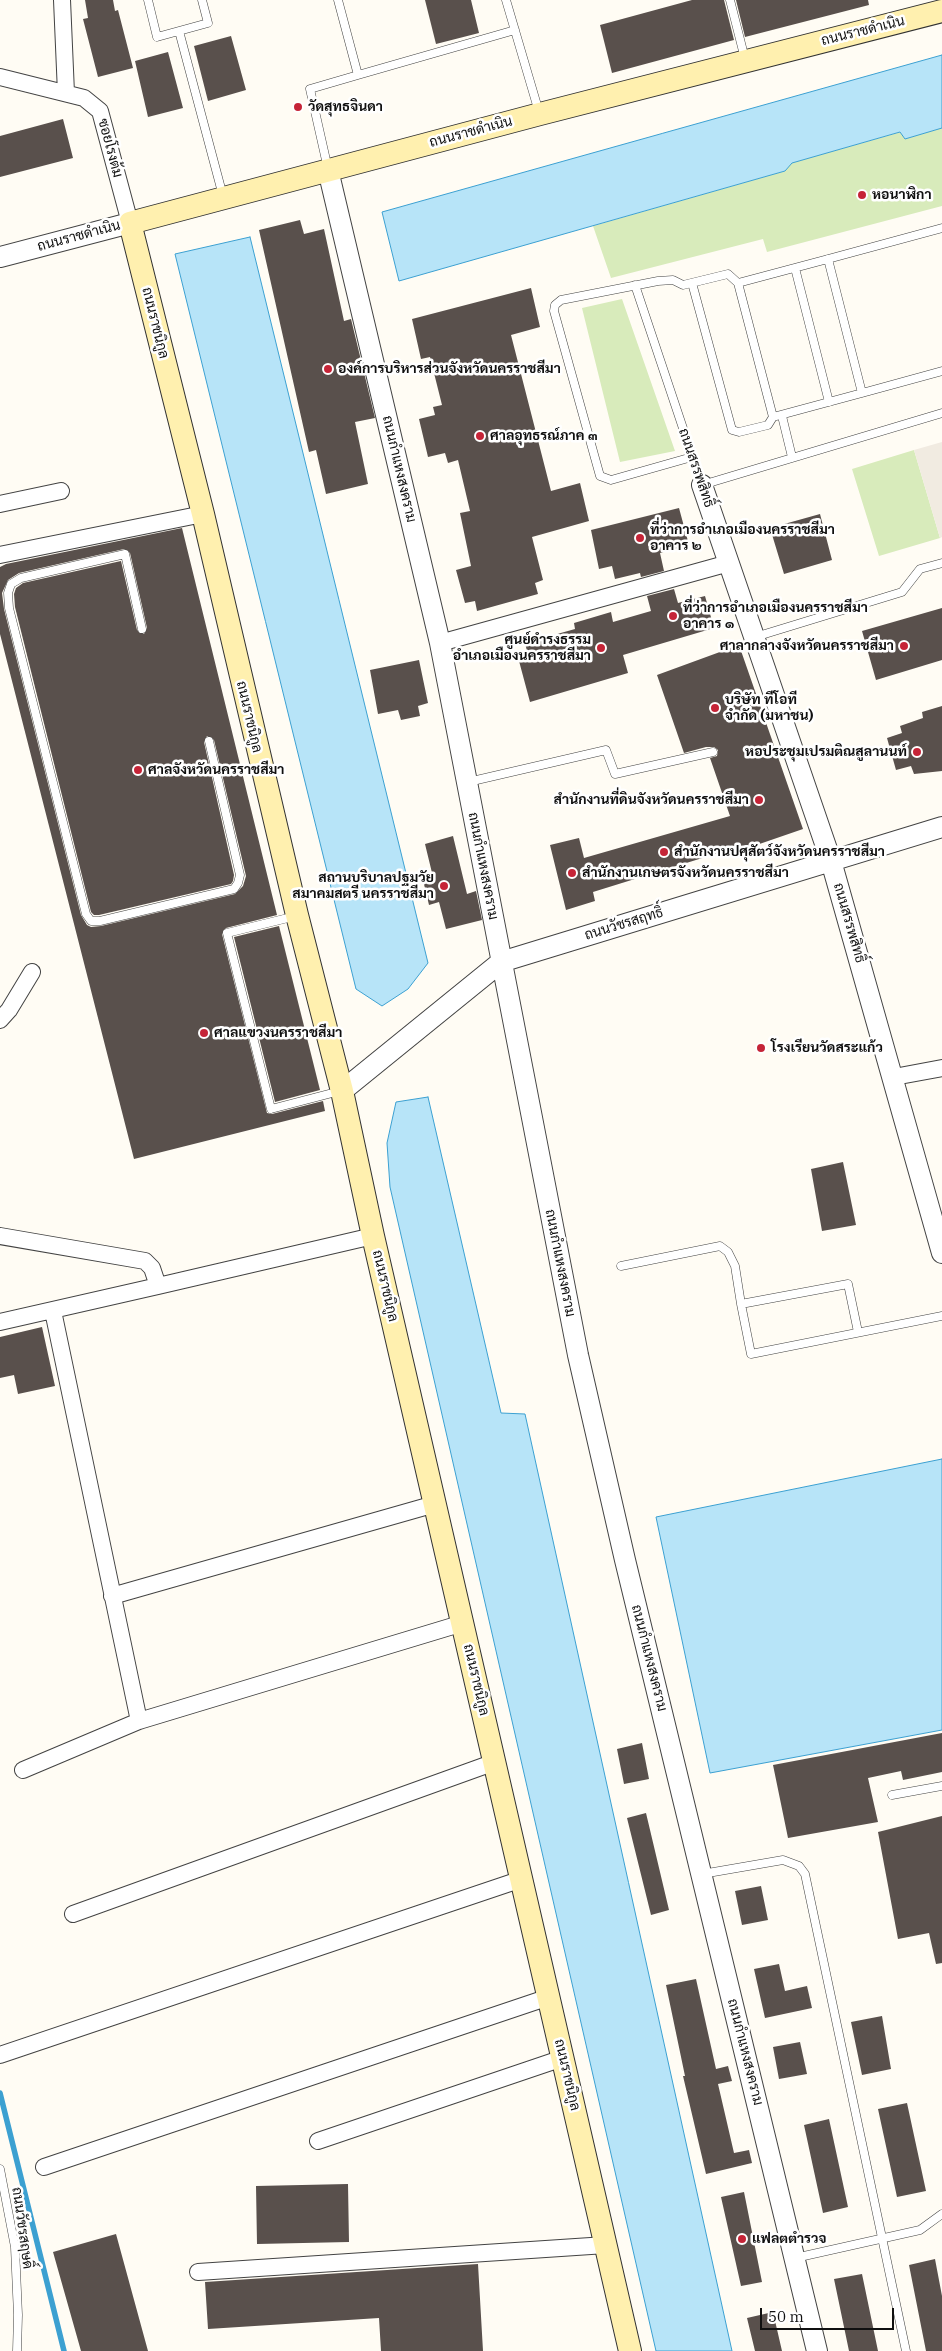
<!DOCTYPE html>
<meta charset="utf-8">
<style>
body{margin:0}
#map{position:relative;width:942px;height:2351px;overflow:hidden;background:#fffcf4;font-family:"IBM Plex Serif",serif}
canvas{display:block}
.scale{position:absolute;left:760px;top:2308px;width:134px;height:22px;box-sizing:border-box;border:2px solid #101010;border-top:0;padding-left:6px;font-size:15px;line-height:18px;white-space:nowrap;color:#101010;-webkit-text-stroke:4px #fff;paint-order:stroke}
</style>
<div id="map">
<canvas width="942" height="2351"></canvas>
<div class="scale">50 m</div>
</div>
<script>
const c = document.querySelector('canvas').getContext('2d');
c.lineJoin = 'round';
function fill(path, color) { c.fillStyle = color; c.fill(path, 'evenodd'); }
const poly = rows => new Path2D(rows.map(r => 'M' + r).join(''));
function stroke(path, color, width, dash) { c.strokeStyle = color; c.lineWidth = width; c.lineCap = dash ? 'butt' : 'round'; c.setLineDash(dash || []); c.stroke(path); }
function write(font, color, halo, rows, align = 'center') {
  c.font = font + ' "IBM Plex Serif",Sarabun,serif'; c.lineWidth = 5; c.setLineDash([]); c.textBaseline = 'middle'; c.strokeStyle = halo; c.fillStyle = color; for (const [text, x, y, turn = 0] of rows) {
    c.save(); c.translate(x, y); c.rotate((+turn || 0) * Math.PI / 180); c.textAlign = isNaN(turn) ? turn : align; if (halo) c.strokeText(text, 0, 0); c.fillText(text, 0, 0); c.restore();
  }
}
fill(poly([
 [942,128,942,206,767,252,763,239,611,278,593,226,785,171,791,163,901,132,905,139],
 [622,299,675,451,620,462,582,308],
 [914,450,940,538,879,556,852,469]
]), '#d8ebbb');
fill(poly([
 [942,442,942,537,940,538,914,450]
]), '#f1ebe1');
const water = poly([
 [942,55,942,128,905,139,900,132,792,163,785,171,399,281,382,212,942,55],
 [250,237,428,963,408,989,382,1006,356,989,175,254,250,237],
 [428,1097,501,1413,525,1414,732,2351,656,2351,390,1187,387,1143,396,1102,428,1097],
 [942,1459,942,1730,710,1773,656,1517,942,1459]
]);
fill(water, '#b7e4f8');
stroke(water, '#3ca0d1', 1);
stroke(poly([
 [0,2093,64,2351]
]), '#3ca0d1', 5.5);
fill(poly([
 [85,0,113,0,115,11,118,10,133,68,98,77,83,19,88,18],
 [425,0,471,0,479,33,436,44],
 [692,0,724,0,734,40,612,73,600,25],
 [736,0,868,0,869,5,745,37],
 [231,36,246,90,208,101,194,46],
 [168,52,183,108,148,117,135,61],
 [63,119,73,158,0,177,0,136],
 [300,220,304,234,324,229,344,321,351,319,375,418,355,422,368,484,326,494,316,450,309,452,259,230],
 [531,288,540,327,511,335,551,491,580,483,589,521,532,537,543,580,535,583,538,594,477,611,475,601,465,603,456,570,471,566,460,513,470,511,458,460,448,463,445,453,428,457,419,419,435,415,433,407,442,405,430,357,421,359,412,319],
 [679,508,689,545,660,553,664,571,641,577,640,573,615,579,612,566,599,569,591,530],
 [820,514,832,560,784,574,770,528],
 [182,528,277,915,226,928,222,934,267,1113,272,1114,323,1101,325,1111,134,1159,0,634,0,567,6,564],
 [124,549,130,553,147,628,144,634,137,630,121,561,23,583,16,588,14,594,15,607,91,912,94,915,99,915,231,884,233,881,234,875,204,742,207,736,214,740,246,876,243,886,235,894,101,926,91,927,87,925,81,915,4,609,2,593,8,580,19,573],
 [674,589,678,603,705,596,714,628,623,655,628,673,530,702,519,661,529,659,525,643,575,629,574,623,611,612,613,622,651,611,647,596],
 [942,608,942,660,876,680,862,631],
 [739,645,803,829,742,850,741,846,593,892,595,901,566,910,550,845,579,838,584,858,730,816,710,758,717,756,718,750,714,747,706,747,684,753,657,675],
 [419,660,428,703,418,706,420,716,401,720,398,710,378,714,370,670],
 [942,706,942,771,914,774,911,766,896,770,887,738,902,733,900,726,923,718,922,712],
 [453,836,467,894,476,891,482,920,446,929,439,902,429,905,423,880,433,877,425,844],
 [279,926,320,1090,275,1102,234,937],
 [843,1162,856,1225,822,1231,811,1169],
 [42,1327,55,1386,18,1394,14,1375,0,1378,0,1337],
 [942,1733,942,1772,903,1780,901,1771,868,1778,878,1822,788,1838,773,1765],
 [642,1743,649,1779,624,1784,617,1749],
 [646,1813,669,1910,651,1915,627,1818],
 [942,1816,942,1963,936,1964,929,1933,898,1939,878,1832],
 [761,1886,768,1920,742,1925,735,1891],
 [779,1964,785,1991,807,1986,812,2008,765,2018,754,1969],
 [696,1979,716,2069,728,2066,732,2081,718,2084,734,2153,749,2150,752,2163,706,2174,683,2076,685,2076,666,1985],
 [882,2016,891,2069,862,2075,851,2022],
 [800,2042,807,2074,779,2079,773,2047],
 [907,2103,926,2191,897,2197,878,2109],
 [829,2119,848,2207,823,2213,804,2125],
 [348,2184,349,2242,257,2244,256,2186],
 [744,2192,762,2282,741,2286,721,2197],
 [116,2234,148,2351,81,2351,53,2252],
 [935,2259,942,2296,942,2351,926,2351,909,2265],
 [478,2264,483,2351,381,2351,379,2318,208,2329,205,2282],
 [862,2274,878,2351,849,2351,834,2279],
 [773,2312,782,2351,755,2351,747,2318]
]), '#59504c');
const service = poly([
 [148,0,157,37,208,23,202,0],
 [506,0,539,112],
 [730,0,745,59],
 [179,31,223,196],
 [358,75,515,30],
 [328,169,310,89,358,75,338,0],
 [828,259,862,393,773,417,738,283,828,259,942,228],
 [795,268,829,402],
 [692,283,732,430,739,432,768,425,773,417],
 [635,285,702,485,942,413],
 [862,393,942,371],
 [782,416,792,457],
 [692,457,611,480,600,476,554,311,555,305,561,300,658,281,673,280,683,285,728,274,738,283],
 [142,629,125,554,21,578,11,584,8,593,9,608,86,914,91,921,100,921,234,889,238,883,240,875,209,741],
 [755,637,902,592,920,569,942,563],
 [468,782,606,750,615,774,713,752],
 [296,916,227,933,271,1109,340,1091],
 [621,1266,720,1246,728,1252,735,1266,741,1304],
 [858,1332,848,1284,741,1304,751,1354,942,1316],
 [892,1795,942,1786],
 [702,1874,783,1860,799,1866,805,1874,906,2351],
 [0,2169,15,2247,18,2315,17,2351],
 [795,2258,920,2230,942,2214]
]);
const minor = poly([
 [62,0,66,93],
 [0,77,84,98,100,111,130,223],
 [0,504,61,491],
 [0,555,203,514],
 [440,643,729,563],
 [0,1020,9,1010,32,972],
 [894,1077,942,1068],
 [0,1236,145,1261,152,1268,158,1286,373,1236],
 [53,1311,139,1721],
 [0,1322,158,1286],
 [112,1596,435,1504],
 [23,1770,139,1721,463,1623],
 [73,1914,495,1762],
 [0,2055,522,1879],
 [318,2141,563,2058],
 [44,2167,549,1997],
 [198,2272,606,2245]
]);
const tertiary = poly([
 [328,170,440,643,578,1355,625,1560,817,2351],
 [0,257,130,223],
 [702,485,831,861,942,1253],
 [342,1091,501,962,942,827]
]);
const secondary = poly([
 [630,2351,373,1236,342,1091,297,915,203,514,130,223,540,114,942,11]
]);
stroke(service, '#434343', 9);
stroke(minor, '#434343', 18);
stroke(tertiary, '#434343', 22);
stroke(secondary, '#323232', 24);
stroke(service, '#fff', 8);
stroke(minor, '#fff', 16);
stroke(tertiary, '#fff', 20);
stroke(secondary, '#fff0af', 22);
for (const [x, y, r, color] of [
 [298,107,5,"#c52437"],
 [862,195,5,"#c52437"],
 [328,369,5,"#c52437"],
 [480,436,5,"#c52437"],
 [640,538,5,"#c52437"],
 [673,616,5,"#c52437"],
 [904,646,5,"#c52437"],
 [601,648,5,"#c52437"],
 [715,708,5,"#c52437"],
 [917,752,5,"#c52437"],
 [138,770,5,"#c52437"],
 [759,800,5,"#c52437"],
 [664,852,5,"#c52437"],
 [572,873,5,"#c52437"],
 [444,886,5,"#c52437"],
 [204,1033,5,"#c52437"],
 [761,1048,5,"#c52437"],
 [742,2239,5,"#c52437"]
]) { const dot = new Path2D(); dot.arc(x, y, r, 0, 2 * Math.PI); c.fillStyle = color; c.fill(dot); stroke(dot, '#fff', 2); }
write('14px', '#101010', '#fff', [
 ["ถนนราชดำเนิน",863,31,-14],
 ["ถนนราชดำเนิน",471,132,-15],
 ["ซอยโรงต้ม",110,148,75],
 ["ถนนราชดำเนิน",79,236,-15],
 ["ถนนราชนิกูล",155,323,76],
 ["ถนนสรรพสิทธิ์",696,468,71],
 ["ถนนกำแหงสงคราม",399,469,77],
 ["ถนนราชนิกูล",249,717,77],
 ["ถนนกำแหงสงคราม",483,866,79],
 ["ถนนสรรพสิทธิ์",849,923,74],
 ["ถนนวัชรสฤทธิ์",624,924,-17],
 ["ถนนกำแหงสงคราม",560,1263,79],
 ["ถนนราชนิกูล",385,1286,77],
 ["ถนนกำแหงสงคราม",649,1658,76],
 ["ถนนราชนิกูล",476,1680,77],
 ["ถนนกำแหงสงคราม",745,2052,76],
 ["ถนนราชนิกูล",567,2075,77],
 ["ถนนวัชรสฤษดิ์",22,2228,82]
]);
write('bold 14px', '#101010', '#fff', [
 ["วัดสุทธจินดา",308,107],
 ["หอนาฬิกา",872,195],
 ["องค์การบริหารส่วนจังหวัดนครราชสีมา",338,369],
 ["ศาลอุทธรณ์ภาค ๓",490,436],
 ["ที่ว่าการอำเภอเมืองนครราชสีมา",650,530],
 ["อาคาร ๒",650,546],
 ["ที่ว่าการอำเภอเมืองนครราชสีมา",683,608],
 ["อาคาร ๑",683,624],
 ["ศูนย์ดำรงธรรม",591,640,"right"],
 ["อำเภอเมืองนครราชสีมา",591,656,"right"],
 ["ศาลากลางจังหวัดนครราชสีมา",894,646,"right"],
 ["บริษัท ทีโอที",725,700],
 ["จำกัด (มหาชน)",725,716],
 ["หอประชุมเปรมติณสูลานนท์",907,752,"right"],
 ["ศาลจังหวัดนครราชสีมา",148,770],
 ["สำนักงานที่ดินจังหวัดนครราชสีมา",749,800,"right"],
 ["สำนักงานปศุสัตว์จังหวัดนครราชสีมา",674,852],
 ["สำนักงานเกษตรจังหวัดนครราชสีมา",582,873],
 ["สถานบริบาลปฐมวัย",434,878,"right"],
 ["สมาคมสตรี นครราชสีมา",434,894,"right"],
 ["ศาลแขวงนครราชสีมา",214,1033],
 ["โรงเรียนวัดสระแก้ว",771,1048],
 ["แฟลตตำรวจ",752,2239]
], 'left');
</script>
